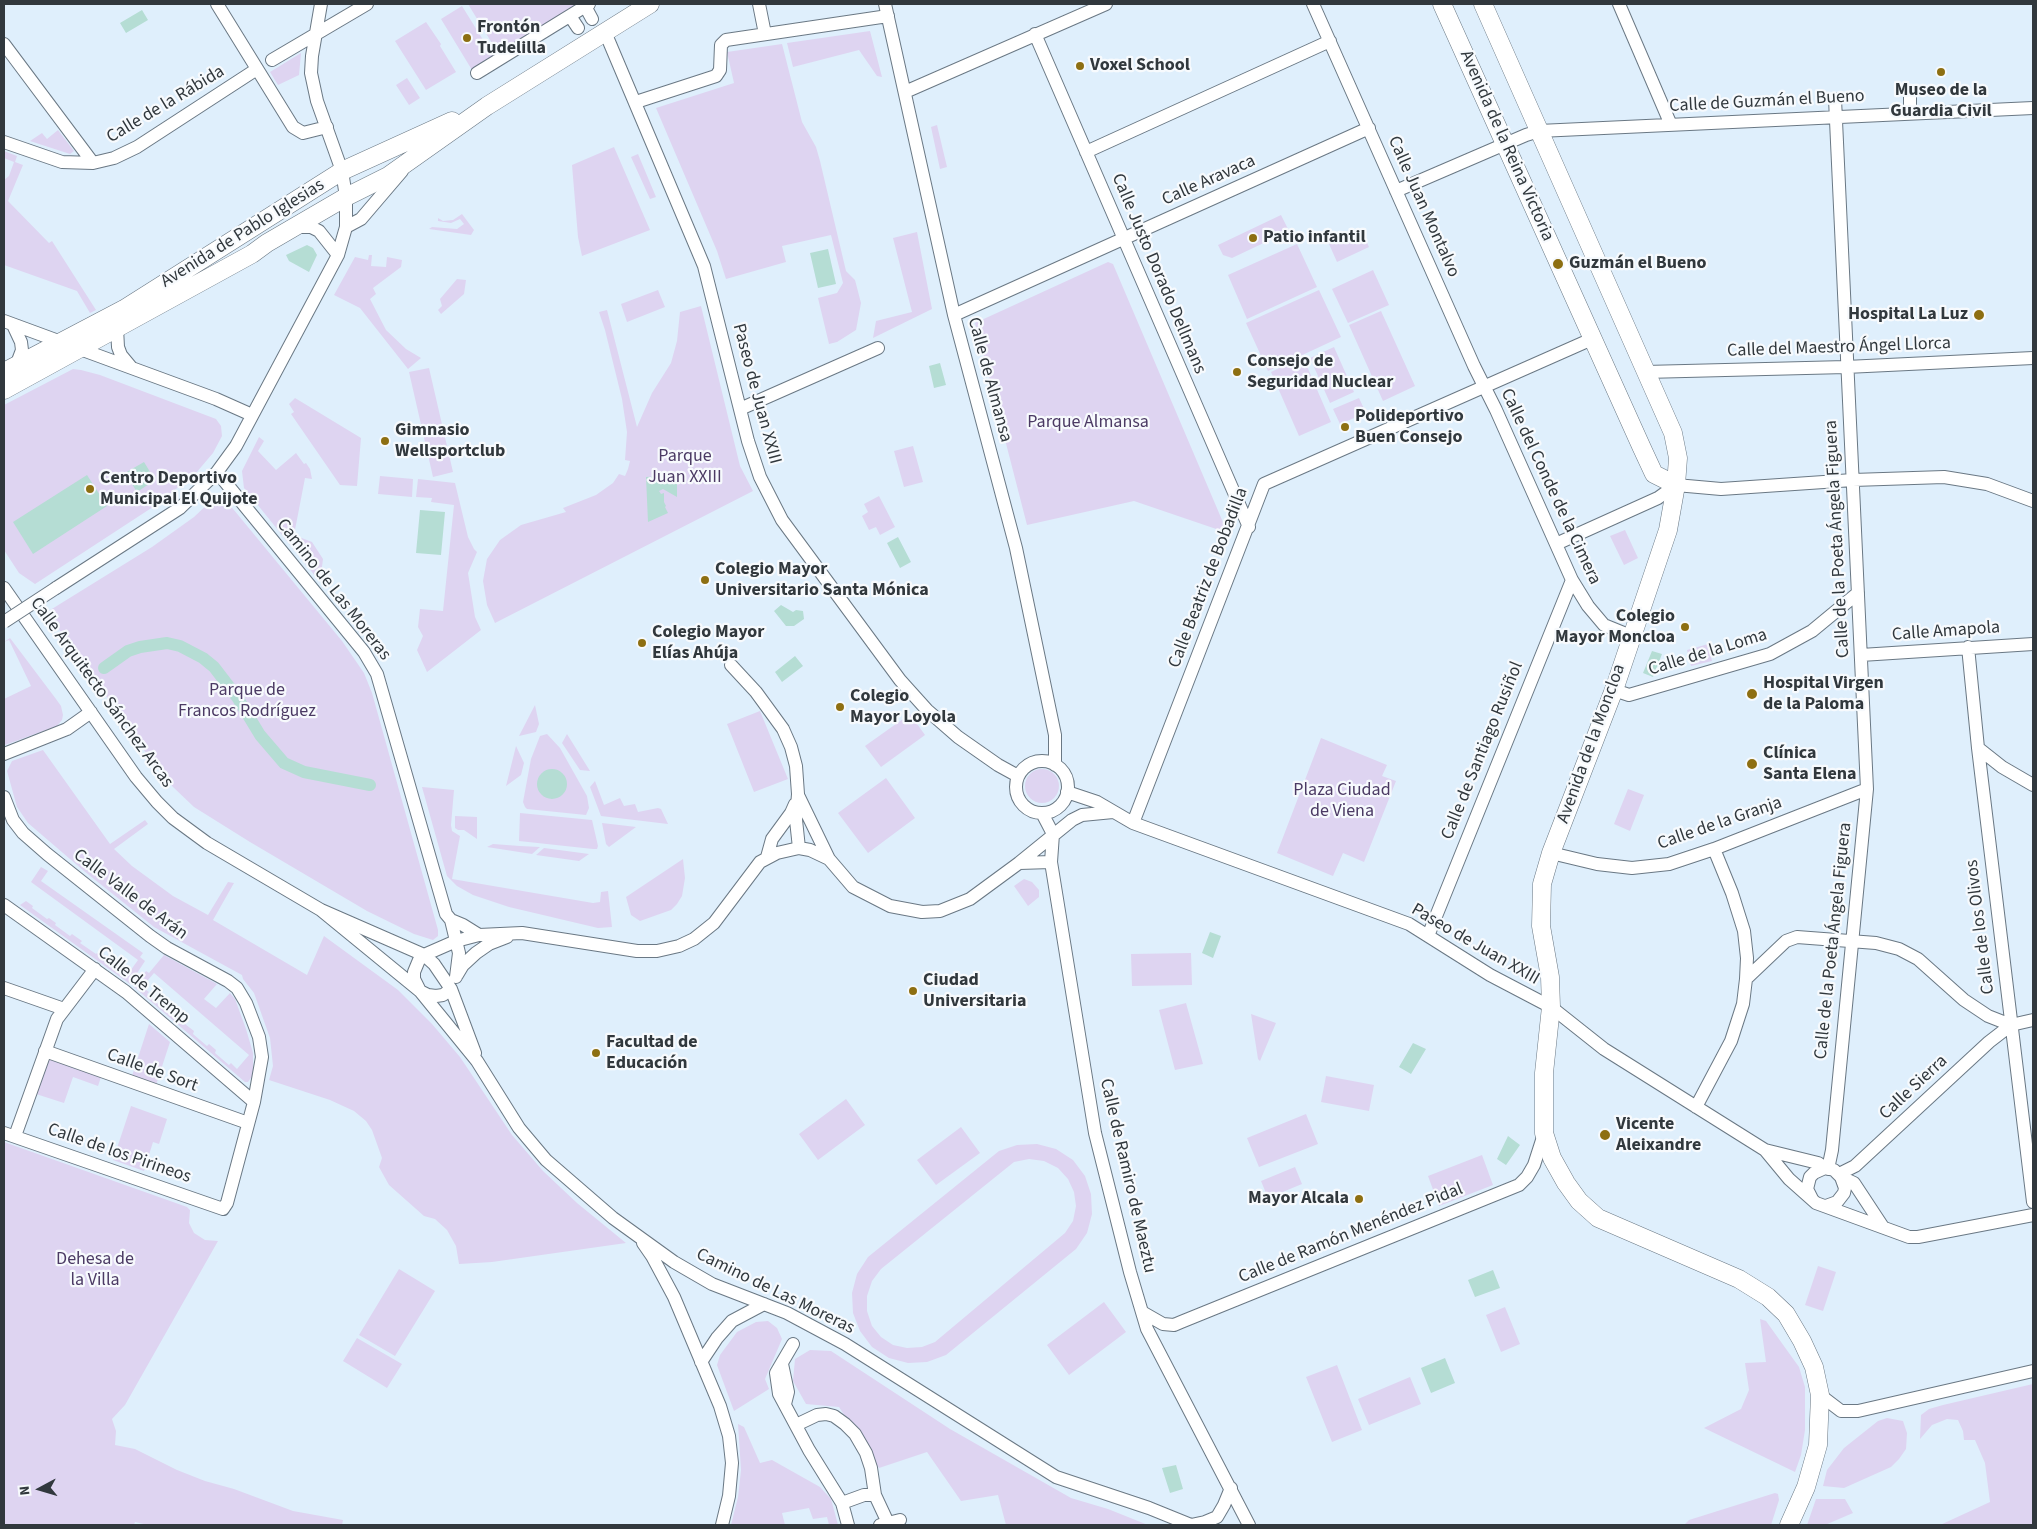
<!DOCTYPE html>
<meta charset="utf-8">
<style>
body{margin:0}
#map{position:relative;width:2037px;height:1529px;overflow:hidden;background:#dfeffc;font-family:"Source Sans 3",sans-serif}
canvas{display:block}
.frame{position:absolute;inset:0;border:5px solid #31383d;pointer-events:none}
.north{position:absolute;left:15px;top:1464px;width:50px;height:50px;-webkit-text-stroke:4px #f7fafd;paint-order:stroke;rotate:264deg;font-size:14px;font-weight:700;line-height:20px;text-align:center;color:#31383d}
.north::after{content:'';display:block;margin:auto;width:18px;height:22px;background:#31383d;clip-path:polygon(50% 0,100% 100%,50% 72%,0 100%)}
</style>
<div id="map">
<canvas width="2037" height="1529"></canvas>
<div class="frame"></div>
<div class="north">N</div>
</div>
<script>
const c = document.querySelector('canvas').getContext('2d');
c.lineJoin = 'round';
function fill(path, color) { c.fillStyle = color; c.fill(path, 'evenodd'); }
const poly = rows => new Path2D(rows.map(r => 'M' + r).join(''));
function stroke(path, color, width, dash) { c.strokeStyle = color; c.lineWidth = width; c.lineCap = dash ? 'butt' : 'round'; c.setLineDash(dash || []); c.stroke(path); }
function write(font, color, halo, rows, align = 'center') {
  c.font = font + ' "Source Sans 3",sans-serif'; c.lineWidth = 4.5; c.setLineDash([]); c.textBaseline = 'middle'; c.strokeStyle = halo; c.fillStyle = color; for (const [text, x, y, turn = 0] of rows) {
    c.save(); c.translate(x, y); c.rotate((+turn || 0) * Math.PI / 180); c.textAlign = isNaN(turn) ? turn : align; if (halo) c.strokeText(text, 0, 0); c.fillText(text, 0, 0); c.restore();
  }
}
fill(poly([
 [468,4,577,4,498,53],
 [462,6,493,56,472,70,441,19],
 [426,22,441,44,440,46,456,72,426,90,395,41],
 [870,31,882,77,877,76,859,50,793,67,787,43],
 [782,44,802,122,816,147,820,161,846,271,855,280,861,303,856,330,837,342,829,344,818,298,837,293,843,283,831,235,782,246,786,262,726,279,717,251,656,108,734,83,727,52],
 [301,53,299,75,278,85,270,72],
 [407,78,420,98,409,105,396,85],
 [937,125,947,167,940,169,931,127],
 [58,130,74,151,70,154,30,141,42,133,47,139],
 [614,147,650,230,582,256,578,237,572,165],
 [4,151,17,156,15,162,23,165,8,201,49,243,52,241,96,310,90,313,77,291,4,265,4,180,9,176,14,162,4,158],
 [638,154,656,197,650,199,631,157],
 [462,214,474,230,471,235,429,229,432,227,457,229,464,224,460,219,451,223,438,221,438,218,443,221,453,220],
 [1281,215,1289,231,1232,258,1223,255,1218,245],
 [1361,229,1369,247,1337,262,1329,244],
 [917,232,932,309,873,338,876,321,912,312,893,238],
 [1297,244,1317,287,1247,319,1228,275],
 [369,255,372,255,371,266,386,267,387,257,402,260,401,267,373,288,376,294,370,299,386,330,406,349,421,358,408,369,360,308,334,295,355,257,368,260],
 [1108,262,1113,264,1225,527,1225,532,1134,501,1027,525,975,323],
 [1373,270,1389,305,1348,323,1332,289],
 [457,279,466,280,464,294,441,314,438,310,442,306,440,299],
 [658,290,665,307,627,322,621,304],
 [1319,290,1341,337,1268,371,1246,323],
 [701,306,740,466,753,491,495,623,487,605,483,581,487,559,500,540,521,525,566,512,563,508,596,495,613,483,619,474,625,476,628,469,630,461,625,460,627,432,622,399,605,330,599,312,607,310,637,427,652,393,671,363,677,341,680,312],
 [1381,311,1415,386,1383,401,1349,325],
 [1334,347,1354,392,1330,403,1310,358],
 [1303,357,1331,422,1299,436,1271,372],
 [429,368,453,472,433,477,409,372],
 [73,369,81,370,100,375,216,419,221,426,222,436,213,453,196,473,156,505,35,584,19,573,4,550,4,405],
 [295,398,361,438,357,486,340,485,291,414,294,412,289,404],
 [1359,398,1366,413,1340,424,1333,409],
 [259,437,264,441,258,451,276,470,296,453,304,464,306,463,310,469,312,479,305,478,294,535,312,542,323,559,320,582,244,488,242,471],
 [913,446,923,482,904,487,894,451],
 [380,476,413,479,412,497,378,494],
 [418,479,455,483,468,537,474,549,477,552,468,573,475,617,481,630,427,672,417,650,423,636,418,627,420,609,443,611,454,505,431,502,432,498,416,497],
 [879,496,895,527,880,535,876,527,869,530,862,516,868,512,864,504],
 [213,499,220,499,229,504,342,641,364,673,372,693,438,930,438,936,433,940,414,934,367,911,250,842,194,807,173,787,151,760,47,612,152,547,194,517],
 [1625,530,1638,558,1624,565,1610,536],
 [10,638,56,699,61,706,63,715,62,720,57,726,5,745,4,699,31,686,9,640,4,642],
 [1708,644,1712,661,1691,666,1687,650],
 [535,705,539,724,536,732,519,736],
 [760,711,788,779,754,792,727,724],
 [910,714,925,735,881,767,865,746],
 [547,734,560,748,587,796,589,808,586,815,527,809,525,807,523,802,531,759,540,736],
 [567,734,590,771,580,770,562,743],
 [1321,738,1387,765,1382,776,1396,781,1364,862,1343,853,1333,876,1277,853],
 [516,746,524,763,521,775,506,786],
 [43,750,110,844,145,820,148,824,114,849,132,866,173,896,208,915,228,882,234,883,213,920,307,975,324,936,398,990,432,1024,460,1057,512,1135,543,1171,577,1203,626,1243,492,1262,459,1264,456,1246,447,1230,435,1219,424,1216,389,1185,379,1167,382,1158,372,1130,366,1121,354,1111,330,1100,269,1080,273,1066,270,1038,254,993,243,979,242,975,154,927,84,871,28,823,17,807,7,771,12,761],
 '1025 786a17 17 0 1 1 34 0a17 17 0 1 1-34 0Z',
 [886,778,915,818,868,853,838,813],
 [595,781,604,805,620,798,624,806,635,804,638,812,658,808,661,809,668,824,601,816,590,787],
 [422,787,454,790,451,825,452,831,460,836,452,879,593,903,600,902,601,892,608,891,612,927,598,928,509,907,473,895,457,886,447,876],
 [1628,789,1644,795,1630,831,1614,824],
 [520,813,592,820,598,846,597,849,593,849,519,841],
 [455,816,477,817,477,839,464,830,458,830,455,828],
 [602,823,636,827,609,847,606,844],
 [493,844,520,846,540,847,532,854,487,847],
 [544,848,589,854,579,861,536,855],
 [683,859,685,878,682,896,677,904,671,910,640,921,631,915,626,897],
 [41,867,48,871,41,881,143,953,140,957,145,961,130,984,20,905,26,901,33,906,32,908,47,919,49,918,56,923,55,925,70,936,72,934,82,941,80,943,96,954,97,953,105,958,104,960,119,971,121,969,128,974,138,960,31,882],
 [1024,879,1032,882,1039,890,1039,897,1028,906,1014,886],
 [1191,953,1192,985,1132,986,1131,954],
 [164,955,217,984,204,999,216,1008,230,993,235,999,246,1029,253,1053,253,1075,248,1082,245,1082,134,987,146,971,149,973],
 [154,973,249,1055,237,1069,231,1063,229,1065,215,1053,216,1050,209,1044,207,1046,193,1034,194,1031,185,1024,183,1025,169,1013,170,1011,163,1005,162,1007,147,994,149,992,142,987],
 [1186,1003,1203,1064,1175,1070,1159,1010],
 [1251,1014,1276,1023,1260,1061,1258,1059],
 [149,1024,170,1042,156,1085,132,1076],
 [48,1059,101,1077,98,1086,73,1077,64,1103,36,1094],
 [1326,1076,1374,1085,1369,1111,1321,1102],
 [846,1099,865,1125,818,1160,799,1134],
 [131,1106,167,1119,159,1144,153,1142,144,1171,113,1160],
 [1306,1114,1318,1144,1259,1167,1247,1138],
 [961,1127,980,1153,936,1185,917,1160],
 [4,1142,187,1207,190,1210,189,1223,194,1233,205,1240,218,1241,125,1405,112,1419,116,1431,115,1445,135,1449,177,1470,205,1481,234,1489,293,1511,343,1520,342,1525,148,1525,135,1522,134,1525,4,1525],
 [1037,1144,1056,1149,1073,1160,1085,1176,1091,1194,1092,1214,1087,1233,1076,1249,946,1355,927,1362,908,1363,889,1358,872,1347,860,1331,853,1313,852,1293,857,1274,868,1257,999,1151,1017,1145],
 [1029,1159,1044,1161,1058,1168,1068,1179,1074,1192,1076,1206,1073,1221,1065,1233,935,1342,922,1347,907,1348,893,1345,881,1337,872,1326,867,1311,867,1296,872,1281,881,1269,1014,1162],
 [1482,1155,1493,1185,1439,1206,1428,1176],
 [1295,1167,1302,1184,1268,1198,1261,1181],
 [1818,1266,1836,1272,1823,1311,1805,1305],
 [399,1269,435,1291,395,1356,359,1335],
 [1104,1302,1126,1332,1069,1375,1047,1345],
 [1505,1307,1520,1344,1501,1352,1486,1315],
 [1760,1319,1766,1321,1799,1367,1805,1387,1805,1430,1801,1455,1795,1472,1704,1428,1741,1409,1749,1390,1745,1363,1766,1362],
 [768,1321,777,1328,782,1339,765,1379,769,1389,734,1411,717,1365,720,1355,737,1332,756,1322],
 [357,1338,402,1364,387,1388,343,1361],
 [810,1350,831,1351,950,1429,1071,1498,1108,1509,1148,1525,1006,1525,998,1495,961,1501,927,1452,879,1468,839,1407,806,1404,793,1381,795,1359],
 [1337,1365,1362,1430,1332,1442,1306,1377],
 [1410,1377,1421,1404,1369,1425,1358,1399],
 [2033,1384,2033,1525,1940,1525,1990,1502,1985,1463,1975,1440,1964,1440,1963,1431,1958,1420,1947,1419,1932,1425,1920,1439,1921,1415,1929,1409,1943,1405],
 [1887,1418,1903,1421,1907,1433,1906,1449,1899,1459,1891,1467,1844,1488,1823,1486,1827,1470,1844,1448,1878,1421],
 [738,1424,744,1427,760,1463,772,1460,820,1487,831,1499,838,1525,829,1525,827,1517,813,1519,809,1508,782,1513,785,1525,731,1525,738,1497,741,1470],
 [1775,1493,1778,1494,1779,1500,1771,1525,1684,1525,1689,1520],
 [1816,1499,1845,1499,1853,1513,1825,1525,1807,1525]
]), '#ded4f1');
fill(poly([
 [142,10,148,20,126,33,120,23],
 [307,245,313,248,317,255,309,272,289,261,286,255],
 [828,249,836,284,818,288,810,253],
 [940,363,946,385,934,388,929,366],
 [144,462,155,480,137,492,125,473],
 [87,475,107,506,33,554,13,522],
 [677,475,677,497,663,489,659,491,661,494,664,493,664,502,666,506,665,507,668,513,648,522,646,477],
 [420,510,445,512,441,555,416,553],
 [898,537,911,562,900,568,887,543],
 [781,605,793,612,796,610,803,611,804,619,794,626,786,626,774,611],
 [1652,651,1662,654,1653,677,1643,673],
 [795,656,803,666,782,682,775,672],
 '537 784a15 15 0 1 1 30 0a15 15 0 1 1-30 0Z',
 [1210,932,1221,936,1213,958,1202,953],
 [1413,1043,1426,1049,1411,1074,1399,1067],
 [1508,1136,1520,1145,1506,1165,1497,1159],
 [1493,1270,1500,1288,1475,1297,1468,1280],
 [1445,1358,1455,1383,1431,1393,1421,1368],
 [1176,1465,1183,1489,1170,1493,1162,1468]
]), '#b5ddd4');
stroke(poly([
 [104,668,128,651,140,647,167,643,180,646,203,658,214,667,237,697,260,735,284,763,304,772,370,785]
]), '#b5ddd4', 12);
const street = poly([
 [217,4,293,127,303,133,327,127],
 [759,4,765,34],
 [885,4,954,315,1016,548,1055,735,1055,765],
 [1313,4,1474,366,1496,410,1572,580,1588,606,1604,625,1631,636],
 [1619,4,1671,125],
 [585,6,592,19],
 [570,16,578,28],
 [605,32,704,266,748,441,760,477,782,520,900,680,927,710,958,737,998,765,1018,776],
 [1035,34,1249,527],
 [4,44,93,163],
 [272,60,367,4],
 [477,73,589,4],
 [905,92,1106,4],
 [1910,96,1910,113],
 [636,102,716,76,720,70,721,45,726,40,888,16],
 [4,142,62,162,93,163,114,158,137,147,257,69],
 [1086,152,1330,41],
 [1396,191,1526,135,1539,131,2033,108],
 [295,227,311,227,319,231,338,255],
 [346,227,361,219,402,171],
 [954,315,1369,128],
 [4,321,216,399,252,415],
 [13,325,21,342,22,350,16,366],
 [117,328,118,347,121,355,131,367],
 [1645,372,1846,367,2033,358],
 [740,409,878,348],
 [217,472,364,652,377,674,446,914,451,920,459,953,456,977],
 [1556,544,1658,498,1676,485,1721,489,1853,480,1944,477,1987,484,2033,501],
 [4,588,136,777,157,802,173,818,207,843,321,910,424,955,434,964,451,989,475,1053],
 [56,588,180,508,217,472,236,446,338,255,346,227,346,197,342,171,317,101,311,73,312,56,321,4],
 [1968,647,1978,748,2033,1202],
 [1861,655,2033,644],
 [731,665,756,692,783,729,791,747,796,766,798,794,796,820,799,848],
 [1615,687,1617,691,1629,695,1770,654,1812,631,1858,593],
 [1978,748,2002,767,2033,785],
 [4,754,67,729,91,712],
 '1016 787a26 26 0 1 1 52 0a26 26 0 1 1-52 0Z',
 [1067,792,1097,802,1133,823,1409,924,1490,975,1551,1007,1604,1049,1765,1150,1818,1163,1825,1168,1834,1170,1841,1177,1854,1183,1883,1227],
 [4,797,13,820,23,833,47,854,150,936,167,948,228,981,237,988,246,1003,259,1037,262,1057,254,1102,227,1203,223,1209,4,1133],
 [799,797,829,859],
 [1042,813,1053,834,1051,862,1095,1133,1130,1272,1147,1329,1249,1525],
 [1133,823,1264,484,1592,339],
 [1551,853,1597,864,1632,868,1669,864,1714,849,1867,789],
 [767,857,772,839,791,813,795,804],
 [1019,863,1051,862],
 [4,905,126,992,254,1102],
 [321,910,420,991,477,1061,519,1128,546,1160,613,1218,674,1262,712,1284,787,1313,845,1344,1056,1477,1149,1508,1191,1525],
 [451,920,463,925,479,935],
 [1428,936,1572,580],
 [457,975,463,965,476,953,489,944,507,937],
 [1746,979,1786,941,1797,937,1876,943,1899,949,1918,959,1964,1000,1988,1016,2011,1025],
 [4,988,64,1009],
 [419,989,414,979,414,972,419,960,424,955,456,941,479,935,522,933,637,951,657,951,679,946,694,939,714,923,760,862,777,853,799,848,810,850,829,859,853,887,890,906,922,912,940,911,970,899,1019,863,1072,820,1082,815,1113,812],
 [420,991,428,995,436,996,443,995,451,989],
 [45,1051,248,1123],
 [1696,1107,1731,1041,1743,1004,1746,979,1747,958,1744,931,1732,893,1714,849],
 [15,1136,57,1019,95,969],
 [1765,1150,1789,1179,1816,1203,1909,1237,1918,1237,2033,1215],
 [1828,1169,1832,1150,1867,789,1835,99],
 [1839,1174,1855,1166,1989,1042,2011,1025,2033,1020],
 [1812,1199,1807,1189,1810,1177,1814,1173,1825,1168],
 [1826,1206,1837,1202,1844,1193,1845,1188,1841,1177],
 [643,1243,652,1256,674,1297,720,1406,729,1436,732,1463,729,1496,722,1525],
 [1142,1312,1163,1324,1174,1325,1181,1322,1519,1185,1527,1177,1534,1165,1544,1134],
 [793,1344,776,1373,779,1394,809,1450,842,1503,848,1525],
 [701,1362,717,1338,732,1321,764,1304],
 [782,1364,788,1392,785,1404],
 [1820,1395,1841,1411,1858,1411,2033,1371],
 [796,1425,817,1415,826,1414,834,1416,845,1424,855,1434,866,1453,871,1468,875,1495,889,1525],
 [842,1503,864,1495,875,1495],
 [880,1525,900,1520],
 [1191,1525,1205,1522,1217,1517,1224,1505,1231,1488]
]);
const secondary = poly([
 [1442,4,1641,446,1654,474,1676,485],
 [1483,4,1673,433,1678,458,1676,485,1668,530,1615,687,1551,853,1542,884,1541,926,1550,977,1551,1007,1544,1073,1544,1133,1552,1158,1566,1183,1579,1201,1598,1218,1739,1279,1768,1297,1786,1314,1802,1341,1814,1367,1820,1395,1818,1445,1806,1487,1789,1525],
 [4,372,124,309,342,171,452,121],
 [4,390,252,254,267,243,346,197,388,176,487,106,650,4]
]);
stroke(street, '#6a7884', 14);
stroke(secondary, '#6a7884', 19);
stroke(street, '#fff', 12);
stroke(secondary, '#fff', 18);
const streetBridge = poly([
 [4,622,56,588]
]);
stroke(streetBridge, '#6a7884', 14, []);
stroke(streetBridge, '#fff', 12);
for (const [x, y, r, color] of [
 [467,38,5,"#8d6f12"],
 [1080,66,5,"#8d6f12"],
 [1941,72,5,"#8d6f12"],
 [1253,238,5,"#8d6f12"],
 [1558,264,6,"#8d6f12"],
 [1979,315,6,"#8d6f12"],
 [1237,372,5,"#8d6f12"],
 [1345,427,5,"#8d6f12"],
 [385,441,5,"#8d6f12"],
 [90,489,5,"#8d6f12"],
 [705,580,5,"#8d6f12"],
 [1685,627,5,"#8d6f12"],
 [642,643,5,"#8d6f12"],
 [1752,694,6,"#8d6f12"],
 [840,707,5,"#8d6f12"],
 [1752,764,6,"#8d6f12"],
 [913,991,5,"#8d6f12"],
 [596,1053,5,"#8d6f12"],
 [1605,1135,6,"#8d6f12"],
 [1359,1199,5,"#8d6f12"]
]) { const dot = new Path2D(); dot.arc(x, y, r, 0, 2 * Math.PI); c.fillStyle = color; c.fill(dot); stroke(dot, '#f7fafd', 2); }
write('bold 18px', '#31383d', '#f7fafd', [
 ["Frontón",477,28],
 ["Tudelilla",477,49],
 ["Voxel School",1090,66],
 ["Museo de la",1941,91,"center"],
 ["Guardia Civil",1941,112,"center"],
 ["Patio infantil",1263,238],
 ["Guzmán el Bueno",1569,264],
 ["Hospital La Luz",1968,315,"right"],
 ["Consejo de",1247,362],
 ["Seguridad Nuclear",1247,383],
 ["Polideportivo",1355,417],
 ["Buen Consejo",1355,438],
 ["Gimnasio",395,431],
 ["Wellsportclub",395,452],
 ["Centro Deportivo",100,479],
 ["Municipal El Quijote",100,500],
 ["Colegio Mayor",715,570],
 ["Universitario Santa Mónica",715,591],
 ["Colegio",1675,617,"right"],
 ["Mayor Moncloa",1675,638,"right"],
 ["Colegio Mayor",652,633],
 ["Elías Ahúja",652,654],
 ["Hospital Virgen",1763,684],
 ["de la Paloma",1763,705],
 ["Colegio",850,697],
 ["Mayor Loyola",850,718],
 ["Clínica",1763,754],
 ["Santa Elena",1763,775],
 ["Ciudad",923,981],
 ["Universitaria",923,1002],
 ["Facultad de",606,1043],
 ["Educación",606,1064],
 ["Vicente",1616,1125],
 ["Aleixandre",1616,1146],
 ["Mayor Alcala",1349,1199,"right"]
], 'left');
write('18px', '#31383d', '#f7fafd', [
 ["Calle de Guzmán el Bueno",1767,102,-3],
 ["Calle de la Rábida",166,105,-31],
 ["Avenida de la Reina Victoria",1506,146,66],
 ["Calle Aravaca",1209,181,-24],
 ["Calle Juan Montalvo",1423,207,66],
 ["Avenida de Pablo Iglesias",243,234,-32],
 ["Calle Justo Dorado Dellmans",1158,274,67],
 ["Calle del Maestro Ángel Llorca",1839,348,-2],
 ["Calle de Almansa",989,380,75],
 ["Paseo de Juan XXIII",756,394,75],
 ["Calle del Conde de la Cimera",1550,487,65],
 ["Calle de la Poeta Ángela Figuera",1838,539,-93],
 ["Calle Beatriz de Bobadilla",1209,578,-69],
 ["Camino de Las Moreras",333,590,52],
 ["Calle Amapola",1946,632,-4],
 ["Calle de la Loma",1708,653,-17],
 ["Calle Arquitecto Sánchez Arcas",101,693,54],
 ["Avenida de la Moncloa",1592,744,-70],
 ["Calle de Santiago Rusiñol",1483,751,-68],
 ["Calle de la Granja",1720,824,-19],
 ["Calle Valle de Arán",130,895,37],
 ["Calle de los Olivos",1981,927,-97],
 ["Calle de la Poeta Ángela Figuera",1834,941,-84],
 ["Paseo de Juan XXIII",1475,945,30],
 ["Calle de Tremp",143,986,39],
 ["Calle de Sort",152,1071,20],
 ["Calle Sierra",1914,1088,-43],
 ["Calle de los Pirineos",119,1154,19],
 ["Calle de Ramiro de Maeztu",1127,1176,77],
 ["Calle de Ramón Menéndez Pidal",1351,1234,-22],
 ["Camino de Las Moreras",775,1292,26]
]);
write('18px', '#4b3a64', '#f7fafd', [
 ["Parque Almansa",1088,423],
 ["Parque",685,457],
 ["Juan XXIII",685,478],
 ["Parque de",247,691],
 ["Francos Rodríguez",247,712],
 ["Plaza Ciudad",1342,791],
 ["de Viena",1342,812],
 ["Dehesa de",95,1260],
 ["la Villa",95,1281]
]);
</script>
